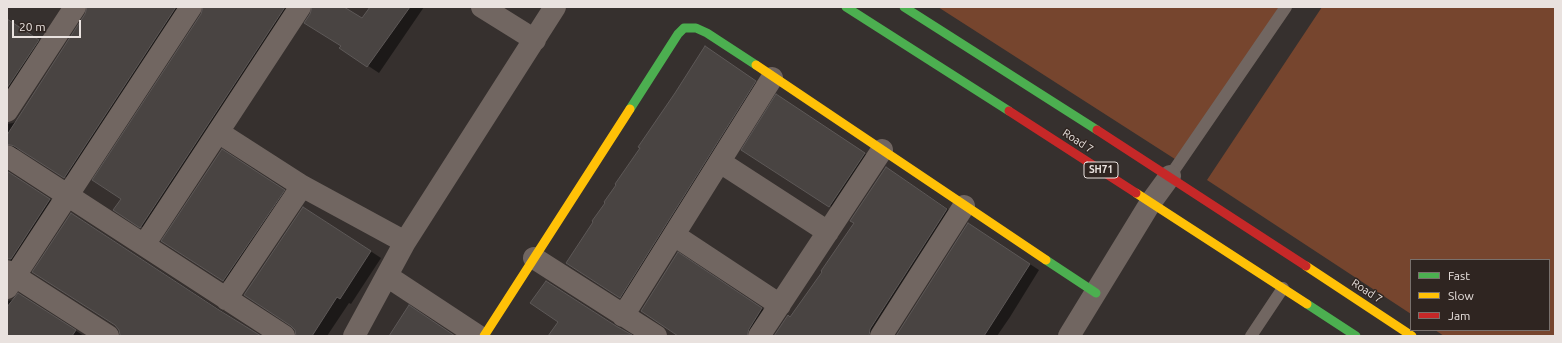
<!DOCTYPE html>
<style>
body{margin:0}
#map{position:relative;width:1562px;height:343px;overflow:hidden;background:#36302e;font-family:Ubuntu,sans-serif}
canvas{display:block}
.frame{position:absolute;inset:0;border:8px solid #e9e2df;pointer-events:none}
.legend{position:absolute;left:1410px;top:259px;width:140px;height:72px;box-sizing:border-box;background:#2f2521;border:1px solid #79716d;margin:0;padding:5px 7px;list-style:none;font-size:12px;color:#e9e2df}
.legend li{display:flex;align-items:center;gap:8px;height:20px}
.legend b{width:20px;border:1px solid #79716d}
.scale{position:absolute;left:12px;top:20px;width:69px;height:18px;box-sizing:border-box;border:2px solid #e9e2df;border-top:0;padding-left:5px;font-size:12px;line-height:14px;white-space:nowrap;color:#e9e2df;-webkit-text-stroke:3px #2f2521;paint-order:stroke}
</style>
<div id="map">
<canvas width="1562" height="343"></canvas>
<div class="frame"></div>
<ul class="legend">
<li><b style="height:5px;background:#4caf50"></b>Fast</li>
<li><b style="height:5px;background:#ffc107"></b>Slow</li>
<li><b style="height:5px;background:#c62828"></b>Jam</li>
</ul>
<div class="scale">20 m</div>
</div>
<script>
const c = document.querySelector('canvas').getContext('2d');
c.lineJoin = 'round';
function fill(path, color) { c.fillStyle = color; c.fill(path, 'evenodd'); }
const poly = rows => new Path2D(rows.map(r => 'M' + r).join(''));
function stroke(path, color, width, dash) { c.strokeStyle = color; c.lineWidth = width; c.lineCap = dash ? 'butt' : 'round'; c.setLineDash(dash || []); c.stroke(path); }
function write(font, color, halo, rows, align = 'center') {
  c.font = font + ' Ubuntu,sans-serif'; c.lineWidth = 3; c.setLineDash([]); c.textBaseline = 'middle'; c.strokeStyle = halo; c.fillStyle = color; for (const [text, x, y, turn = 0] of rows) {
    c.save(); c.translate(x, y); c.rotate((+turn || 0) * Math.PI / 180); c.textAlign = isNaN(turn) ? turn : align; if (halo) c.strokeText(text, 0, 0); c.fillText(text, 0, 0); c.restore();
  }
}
fill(poly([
 [938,7,1280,7,1178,161],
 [1322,7,1555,7,1555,336,1444,336,1435,330,1549,330,1549,260,1411,260,1411,314,1207,180]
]), '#76452e');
fill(poly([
 [88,7,191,7,75,183,23,150,20,149,13,150,7,156,7,124,13,123,18,119,86,14],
 [204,7,300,7,152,233,115,210,123,199,202,14],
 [313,7,342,7,362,19,371,7,424,7,379,73,341,48,342,46],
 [7,20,49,46,7,111],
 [714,53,764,87,629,302,620,297],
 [788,103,876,161,841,213,743,150],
 [231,156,293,196,233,286,223,280],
 [7,169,11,174,60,206,7,271],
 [896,174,957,215,880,336,775,336,791,318],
 [72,214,82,220,260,336,121,336,120,330],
 [314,214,381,258,351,304,349,303,327,336,297,336],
 [969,224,1039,270,1010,317,997,336,897,336],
 [688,259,772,315,758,336,681,336],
 [546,282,558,289,632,336,549,336,559,322],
 [13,300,30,301,84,336,7,336,7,301]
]), '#0007');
const building = poly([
 [87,7,176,7,64,178,14,146,7,144,7,135,85,14,87,7],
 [203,7,285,7,140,228,113,210,121,199,92,180,201,14,203,7],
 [312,7,344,7,362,18,370,7,410,7,367,67,339,48,341,46,304,23,310,14,312,7],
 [7,19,39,40,7,88,7,19],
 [705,46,756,81,620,298,566,263,593,222,592,221,605,203,604,202,616,185,615,184,640,148,638,147,675,93,705,46],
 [776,94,865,153,829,207,741,150,776,94],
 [222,149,285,190,223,281,161,241,222,149],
 [886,167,947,209,870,329,869,336,774,336,788,315,790,317,822,272,821,271,854,223,850,221,886,167],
 [7,171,50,199,11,259,7,259,7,171],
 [303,207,371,251,340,299,337,297,312,336,296,336,295,330,291,326,244,295,303,207],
 [71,213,219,310,261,336,123,336,120,335,119,330,115,325,32,272,71,213],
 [968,223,1030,264,1000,311,984,336,896,336,968,223],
 [678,252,762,308,749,329,747,336,678,336,641,311,678,252],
 [546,281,616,326,632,335,548,336,558,322,530,303,546,281],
 [18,293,76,330,72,336,7,336,7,307,18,293],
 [409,305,455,336,389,336,409,305]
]);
fill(building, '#494442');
stroke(building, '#5d5857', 1);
stroke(poly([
 [1170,176,1286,7],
 [1251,336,1283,288]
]), '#716661', 12);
stroke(poly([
 [482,7,535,40],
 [7,111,75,7],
 [218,132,302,186,405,242],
 [7,156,284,336],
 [720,162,828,232],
 [674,235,780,305],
 [144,245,300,7],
 [534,258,656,336],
 [7,271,108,336],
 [387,276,478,336],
 [7,288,191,7],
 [226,299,302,186],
 [623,316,772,78],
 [354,336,405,242,555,7],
 [759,336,882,150],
 [881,336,964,206],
 [1069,336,1151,202,1170,176]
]), '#716661', 22);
stroke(poly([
 [846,7,1009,111],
 [904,7,1097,130],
 [630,109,678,34,684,28,696,28,707,33,756,65],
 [1046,260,1096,293],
 [1307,304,1356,336]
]), '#4caf50', 9);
stroke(poly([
 [756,65,1046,260],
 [1136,193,1307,304],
 [1306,266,1412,336],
 [484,336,630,109]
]), '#ffc107', 9);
stroke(poly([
 [1009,111,1136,193],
 [1097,130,1306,266]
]), '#c62828', 9);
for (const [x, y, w] of [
 [1101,170,34]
]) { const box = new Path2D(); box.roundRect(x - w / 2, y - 8, w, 16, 3); c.fillStyle = '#2f2521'; c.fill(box); stroke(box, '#e9e2df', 1); }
write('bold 10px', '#e9e2df', null, [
 ["SH71",1101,170]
]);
write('11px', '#e9e2df', '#2f2521', [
 ["Road 7",1078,141,33],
 ["Road 7",1367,291,33]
]);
</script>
